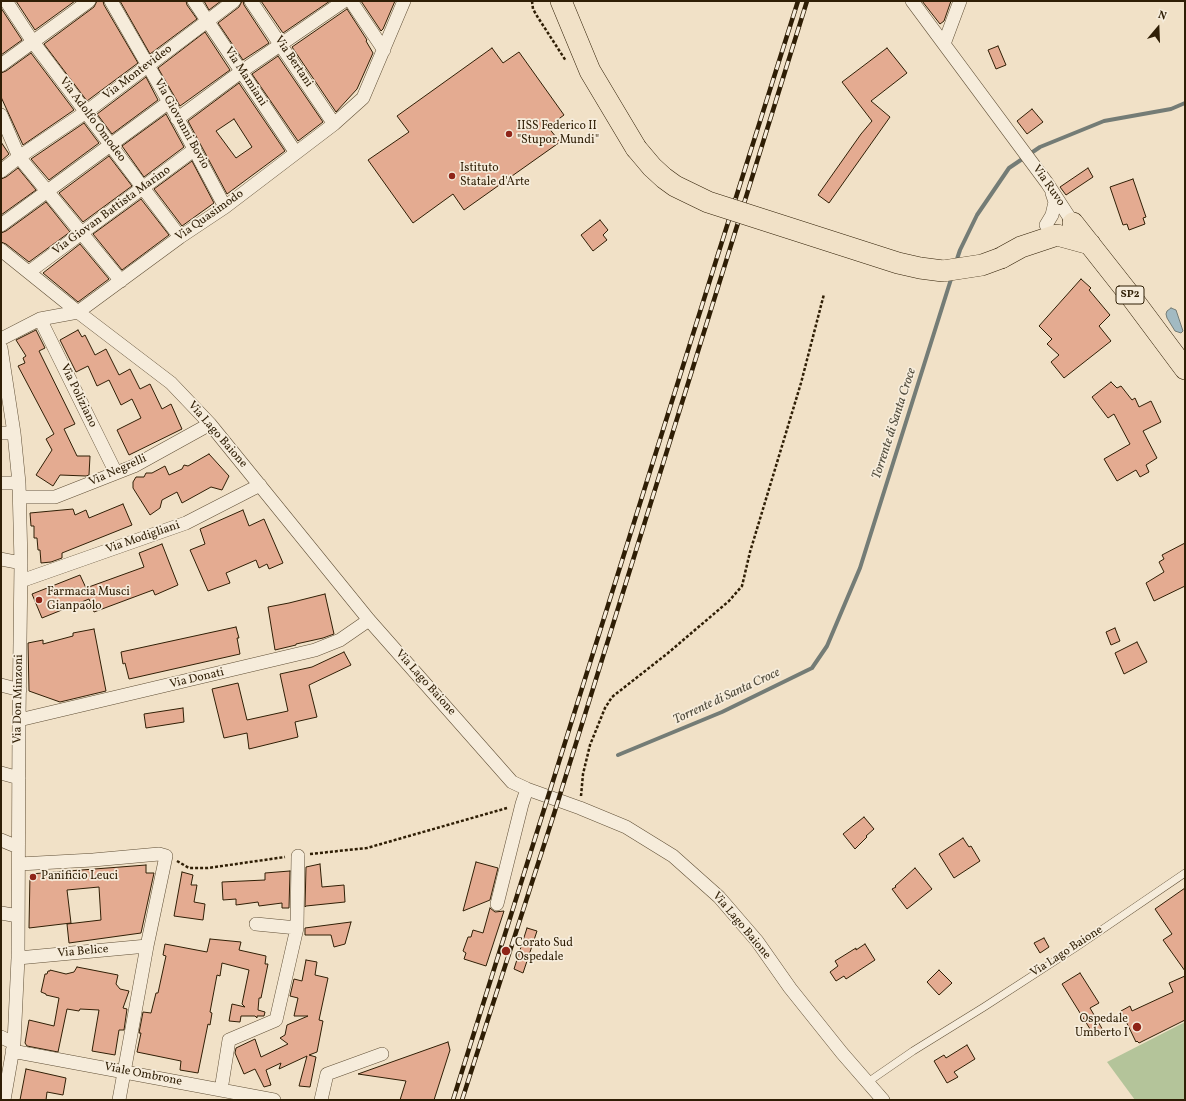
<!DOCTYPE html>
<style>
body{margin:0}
#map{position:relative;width:1186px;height:1101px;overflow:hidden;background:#f1e1c7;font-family:Vollkorn,serif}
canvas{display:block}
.frame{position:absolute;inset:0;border:2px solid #2f1e05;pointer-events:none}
.north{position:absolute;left:1138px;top:8px;width:40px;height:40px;-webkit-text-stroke:3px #f6ecdb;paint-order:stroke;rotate:19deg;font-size:11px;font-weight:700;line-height:16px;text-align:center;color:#2f1e05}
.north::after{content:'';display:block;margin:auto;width:14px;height:18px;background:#2f1e05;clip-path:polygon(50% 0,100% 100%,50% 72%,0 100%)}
</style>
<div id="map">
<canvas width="1186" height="1101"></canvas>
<div class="frame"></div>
<div class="north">N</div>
</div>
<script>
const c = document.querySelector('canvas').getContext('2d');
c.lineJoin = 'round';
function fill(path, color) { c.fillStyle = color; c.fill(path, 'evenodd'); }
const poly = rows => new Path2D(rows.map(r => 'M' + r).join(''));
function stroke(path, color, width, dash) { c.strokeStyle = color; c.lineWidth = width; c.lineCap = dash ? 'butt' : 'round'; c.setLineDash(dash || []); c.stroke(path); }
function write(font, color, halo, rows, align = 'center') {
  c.font = font + ' Vollkorn,serif'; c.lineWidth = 3.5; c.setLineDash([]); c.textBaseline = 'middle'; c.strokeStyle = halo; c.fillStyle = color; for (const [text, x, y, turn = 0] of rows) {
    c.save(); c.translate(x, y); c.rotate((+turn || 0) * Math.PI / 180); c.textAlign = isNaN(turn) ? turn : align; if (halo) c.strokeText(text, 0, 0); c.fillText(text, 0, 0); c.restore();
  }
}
fill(poly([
 [1185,1022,1185,1100,1135,1100,1107,1062]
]), '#b4c49a');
const water = poly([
 [1171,308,1176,310,1183,331,1181,333,1175,331,1167,318,1166,314,1167,311,1171,308]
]);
fill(water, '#a2bac2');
stroke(water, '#747c76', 1);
stroke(poly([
 [956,262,960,250,977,215,1009,168,1040,147,1104,121,1171,109,1185,103],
 [618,755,722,712,812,668,827,646,860,568,952,276]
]), '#747c76', 4);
const building = poly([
 [16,1,75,1,35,30,16,1],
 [97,1,103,1,104,5,138,63,87,101,44,44,94,7,97,1],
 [120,1,186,1,187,5,197,19,150,54,120,1],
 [204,1,221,1,209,10,204,1],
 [242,1,243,1,244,5,269,43,243,60,218,23,239,7,242,1],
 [261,1,330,1,283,33,261,1],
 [361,1,395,1,383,29,381,31,361,1],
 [922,1,951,1,944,21,940,24,922,1],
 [1,8,22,40,1,55,1,8],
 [347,9,367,40,366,41,373,53,357,89,336,112,292,47,347,9],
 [205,32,230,70,180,106,158,68,205,32],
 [998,46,1006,65,996,69,988,50,998,46],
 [492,48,503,63,519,52,564,115,548,127,560,142,464,210,453,194,413,223,368,160,409,132,397,116,492,48],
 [887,48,907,73,871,101,890,117,829,203,818,195,861,134,872,121,842,82,887,48],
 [31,53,74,110,23,145,1,97,1,73,6,71,31,53],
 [278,56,323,122,298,141,252,74,278,56],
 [146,77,158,100,112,134,97,114,146,77],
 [239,83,285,151,227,194,188,121,239,83],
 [234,119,252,147,236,158,216,131,234,119],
 [1032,109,1043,122,1027,134,1017,121,1032,109],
 [166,114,184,147,144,177,122,146,166,114],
 [84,123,99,143,49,180,31,159,84,123],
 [1,142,9,154,1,161,1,142],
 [109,156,132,186,83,222,59,193,109,156],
 [192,161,214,203,182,226,154,189,192,161],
 [18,168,36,190,1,215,1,179,6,177,18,168],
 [1088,168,1093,177,1066,195,1060,187,1088,168],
 [1133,179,1146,217,1143,218,1145,224,1129,230,1127,224,1123,225,1110,187,1133,179],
 [141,199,169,235,122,270,93,234,141,199],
 [46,202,70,232,29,262,6,244,1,242,1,233,6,231,46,202],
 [600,220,608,230,603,235,607,240,593,251,581,235,600,220],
 [80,244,109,279,78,302,43,273,80,244],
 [1081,279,1091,288,1089,290,1110,315,1099,326,1111,341,1064,378,1051,362,1059,355,1047,344,1052,339,1039,326,1081,279],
 [36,330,45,348,39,351,75,424,64,429,77,456,90,456,89,475,86,476,60,475,53,486,36,475,52,450,46,439,54,434,18,366,25,363,23,358,26,356,16,340,36,330],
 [78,330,82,337,85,335,95,355,106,349,119,375,130,369,140,389,150,384,162,409,171,404,182,429,129,455,117,430,141,418,132,399,121,405,109,380,97,386,88,366,76,372,60,340,78,330],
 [1111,382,1117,388,1121,386,1132,400,1135,398,1139,407,1151,401,1161,422,1143,431,1157,458,1146,465,1149,472,1140,477,1136,470,1117,481,1104,459,1130,444,1114,414,1108,418,1092,397,1111,382],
 [209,454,229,476,222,490,211,487,182,503,177,492,162,500,160,508,150,515,133,488,133,482,136,477,144,477,146,473,152,473,165,466,169,475,182,469,184,465,188,466,209,454],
 [123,504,132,525,62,553,62,558,51,562,41,563,40,550,38,550,37,538,34,538,34,526,31,526,30,513,73,509,75,515,86,510,89,518,123,504],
 [243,510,249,526,264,519,283,563,269,569,267,564,259,568,256,560,226,573,230,583,208,591,190,550,205,544,200,529,243,510],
 [1185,543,1185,586,1154,601,1146,583,1164,572,1159,562,1164,559,1162,555,1185,543],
 [162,544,178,585,155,595,153,590,94,612,89,599,42,618,32,594,80,575,86,588,144,567,139,553,162,544],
 [325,594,334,634,323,638,296,644,296,645,275,650,268,607,289,603,325,594],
 [236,627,239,638,237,638,240,654,129,679,125,663,123,664,121,652,236,627],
 [1115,628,1120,641,1111,645,1106,632,1115,628],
 [94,629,106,691,60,702,29,691,28,643,43,640,43,644,73,636,73,633,94,629],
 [1137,642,1147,662,1124,674,1115,653,1137,642],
 [344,652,351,665,309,685,317,717,295,722,298,737,249,749,247,733,224,738,212,689,238,683,247,720,288,711,280,674,312,667,344,652],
 [183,708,184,722,146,728,144,714,183,708],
 [864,817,874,829,866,836,867,837,855,849,843,834,864,817],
 [963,838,969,847,971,846,980,861,954,878,939,854,963,838],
 [476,862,498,868,490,900,463,911,476,862],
 [320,864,322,887,344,885,345,902,306,906,305,907,306,867,320,864],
 [146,865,146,873,154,873,141,933,69,943,67,924,101,920,99,887,67,890,71,923,29,928,30,874,146,865],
 [915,868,932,889,907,909,892,889,896,887,895,886,915,868],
 [290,871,289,908,282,908,282,903,259,906,258,902,236,905,236,899,223,900,222,882,265,880,265,873,290,871],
 [182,872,193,875,191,885,197,885,194,902,205,904,203,920,174,916,182,872],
 [1185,888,1185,971,1163,940,1172,934,1155,909,1185,888],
 [490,908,495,912,504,911,486,966,464,959,466,953,463,951,468,937,471,937,473,930,483,933,490,908],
 [351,922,345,944,334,947,331,935,305,935,305,928,351,922],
 [527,928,537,931,523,973,514,969,527,928],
 [1044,938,1049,947,1040,953,1034,943,1044,938],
 [210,939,241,942,239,950,266,956,265,964,268,964,261,998,259,998,258,1010,265,1012,264,1016,257,1016,257,1018,255,1016,241,1016,240,1022,229,1021,232,1004,245,1007,242,1004,249,970,222,963,220,976,217,975,210,1012,212,1013,210,1025,208,1024,198,1073,180,1070,181,1061,137,1052,141,1033,139,1033,143,1012,151,1013,156,993,158,993,166,956,163,955,165,944,207,952,210,939],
 [865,944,875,960,846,979,844,976,836,981,830,972,838,966,835,961,856,948,856,950,865,944],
 [306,960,317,962,315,975,328,978,319,1020,323,1021,317,1052,309,1055,316,1057,310,1087,299,1086,307,1056,279,1069,281,1063,266,1070,271,1085,264,1087,255,1069,244,1074,235,1053,236,1048,255,1039,261,1057,288,1044,280,1038,285,1035,287,1025,308,1016,294,1016,298,998,290,996,294,979,302,981,306,960],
 [77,967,118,975,116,984,120,989,129,991,123,1008,127,1009,124,1030,119,1030,115,1055,92,1051,99,1010,80,1009,79,1011,67,1009,58,1052,27,1046,25,1043,29,1020,54,1026,59,998,46,995,46,994,41,992,45,974,47,974,48,971,50,971,50,970,66,974,74,972,77,967],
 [939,970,952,983,939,995,927,982,939,970],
 [1080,973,1099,1003,1090,1008,1104,1032,1095,1037,1062,984,1080,973],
 [1185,976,1185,1020,1139,1043,1137,1041,1136,1042,1121,1011,1130,1006,1132,1011,1173,992,1169,983,1185,976],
 [448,1042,450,1050,434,1100,400,1100,406,1081,358,1074,448,1042],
 [967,1045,975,1059,954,1072,958,1077,947,1083,934,1061,944,1055,946,1058,967,1045],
 [26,1069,66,1078,63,1095,47,1092,46,1100,20,1100,26,1069]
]);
fill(building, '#e4ab91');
stroke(building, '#2f1e05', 1);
const lane = poly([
 [868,1082,913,1051,984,1007,1075,948,1185,873]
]);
const street = poly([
 [6,1,33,42,180,237],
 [111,1,169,102,225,207],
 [194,1,296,153],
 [251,1,334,124],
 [351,1,384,50],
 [912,1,1047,183,1073,223],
 [944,44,960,1],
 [1,65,89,1],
 [1,115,19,157,121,281],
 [177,119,242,71,344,1],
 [1,171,19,157,86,112,234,1],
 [1,225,169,102],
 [1046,225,1052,215,1055,202,1052,193],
 [1,250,78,312,171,383,210,424,369,620,512,782,527,789,580,808,626,827,673,856,719,897,757,941,790,988,842,1053,883,1100],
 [29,272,195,149],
 [40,319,116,473],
 [1,339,40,319,78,312,180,237,225,207,334,124,363,98,404,1],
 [1,348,14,433,19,483,21,563,19,720,18,958,14,1043,4,1100],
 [1,433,14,433],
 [1,483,19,483],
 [20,497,55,497,134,466,210,424],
 [1,559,21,563],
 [21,581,186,523,260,485],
 [1,685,20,690],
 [19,720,315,650,340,640,369,620],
 [1,773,19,778],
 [1,840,18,847],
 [19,864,93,860,159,854,166,856,147,946,119,1100],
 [497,904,522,804,527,789],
 [1,913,18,916],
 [256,924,297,928],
 [18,958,147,946],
 [1,1037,14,1043],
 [12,1051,274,1100],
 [221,1090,229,1040,276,1020,297,928,298,856],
 [321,1100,327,1074,382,1054]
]);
const primary = poly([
 [561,1,590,71,636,148],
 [1073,223,1129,294,1185,369],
 [1001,258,1021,247,1057,235,1090,244]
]);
stroke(lane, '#604f36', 8);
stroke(street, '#604f36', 14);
stroke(primary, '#2f1e05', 22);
stroke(poly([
 [532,1,533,9,537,16,566,61],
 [581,796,583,774,590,745,605,708,612,697,668,653,729,601,742,586,750,552,801,383,824,294],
 [310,854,367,848,507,808],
 [177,861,189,868,208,868,285,857]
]), '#2f1e05', 2.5, [3, 2]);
stroke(lane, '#f6ecdb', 7);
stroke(street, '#f6ecdb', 13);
stroke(primary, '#f1e1c7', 21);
const rail = poly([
 [453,1100,720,248,798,1],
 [462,1100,554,814,807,1]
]);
stroke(rail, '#2f1e05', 4.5);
stroke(rail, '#f6ecdb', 3, [9]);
const primaryBridge = poly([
 [636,148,652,167,664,178,675,186,708,202,898,263,920,268,943,271,982,265,1001,258]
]);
stroke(primaryBridge, '#2f1e05', 22, []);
stroke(primaryBridge, '#f1e1c7', 21);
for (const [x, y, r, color] of [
 [509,134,4,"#8f2418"],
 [452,176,4,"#8f2418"],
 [39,600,4,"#8f2418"],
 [33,877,4,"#8f2418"],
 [506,951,5,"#8f2418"],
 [1137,1027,5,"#8f2418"]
]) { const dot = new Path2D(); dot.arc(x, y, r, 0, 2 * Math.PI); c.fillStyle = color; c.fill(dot); stroke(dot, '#f6ecdb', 1.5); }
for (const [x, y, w] of [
 [1130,295,28]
]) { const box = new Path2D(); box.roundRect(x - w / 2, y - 9, w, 18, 3); c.fillStyle = '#f6ecdb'; c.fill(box); stroke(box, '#2f1e05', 1); }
write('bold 11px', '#2f1e05', null, [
 ["SP2",1130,295]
]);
write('12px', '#2f1e05', '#f6ecdb', [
 ["Via Bertani",293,62,56],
 ["Via Montevideo",138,73,-37],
 ["Via Mamiani",245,77,57],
 ["Via Adolfo Omodeo",92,120,53],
 ["Via Giovanni Bovio",181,124,61],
 ["Via Ruvo",1048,186,55],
 ["Via Giovan Battista Marino",112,211,-36],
 ["Via Quasimodo",210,216,-35],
 ["Via Poliziano",78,396,64],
 ["Via Lago Baione",217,435,49],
 ["Via Negrelli",118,471,-24],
 ["Via Modigliani",143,538,-19],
 ["Via Donati",197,679,-13],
 ["Via Lago Baione",425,683,48],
 ["Via Don Minzoni",19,699,-89],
 ["Via Lago Baione",741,926,50],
 ["Via Belice",83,952,-5],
 ["Via Lago Baione",1067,952,-33],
 ["Viale Ombrone",143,1075,11]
]);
write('12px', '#2f1e05', '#f6ecdb', [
 ["IISS Federico II",517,127],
 ["\"Stupor Mundi\"",517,141],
 ["Istituto",460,169],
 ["Statale d'Arte",460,183],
 ["Farmacia Musci",47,593],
 ["Gianpaolo",47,607],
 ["Panificio Leuci",41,877],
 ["Corato Sud",515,944],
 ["Ospedale",515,958],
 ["Ospedale",1128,1020,"right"],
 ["Umberto I",1128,1034,"right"]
], 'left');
write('italic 13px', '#524d3e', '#f6ecdb', [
 ["Torrente di Santa Croce",895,424,-72],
 ["Torrente di Santa Croce",727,697,-25]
]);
</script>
